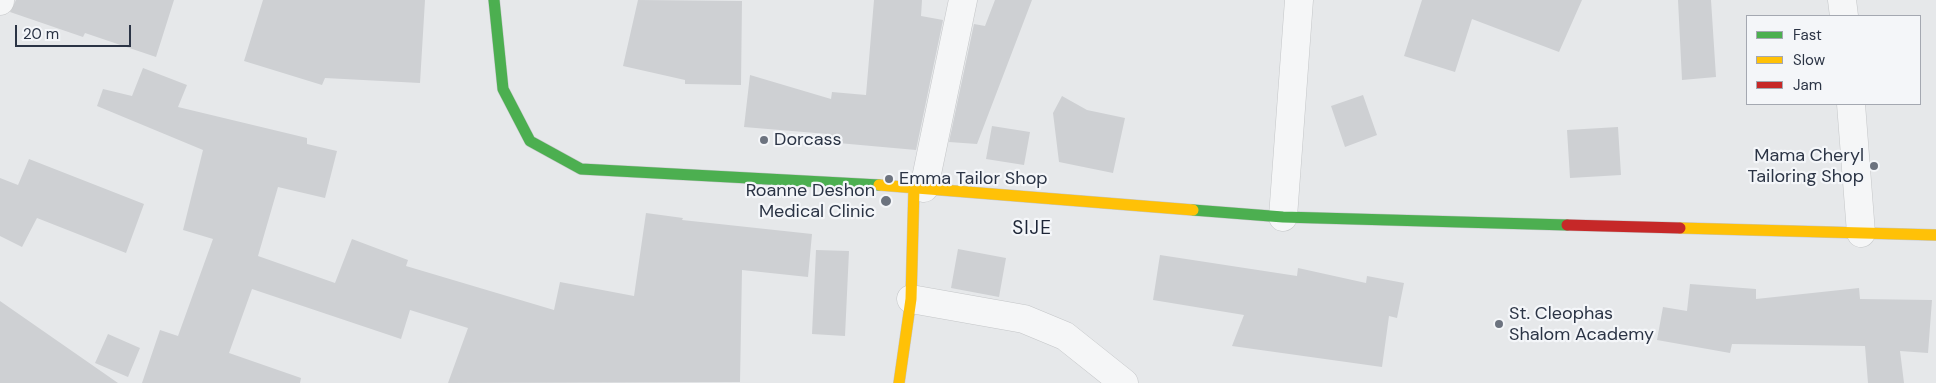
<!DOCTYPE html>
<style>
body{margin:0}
#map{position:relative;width:1936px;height:383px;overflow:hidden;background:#e6e8ea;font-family:"DM Sans",sans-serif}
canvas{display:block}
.legend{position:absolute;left:1746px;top:15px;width:175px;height:90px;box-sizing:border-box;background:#f4f6f9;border:1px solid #a4a8b1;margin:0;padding:6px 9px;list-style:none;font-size:15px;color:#2b3445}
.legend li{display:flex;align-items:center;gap:10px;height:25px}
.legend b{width:25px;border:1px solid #a4a8b1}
.scale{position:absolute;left:15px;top:25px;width:116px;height:22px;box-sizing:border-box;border:2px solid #2b3445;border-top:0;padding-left:6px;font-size:15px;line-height:18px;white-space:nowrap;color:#2b3445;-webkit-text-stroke:4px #f4f6f9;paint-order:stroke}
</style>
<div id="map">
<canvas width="1936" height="383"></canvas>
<ul class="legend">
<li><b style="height:6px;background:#4caf50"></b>Fast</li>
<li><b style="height:6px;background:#ffc107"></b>Slow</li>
<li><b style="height:6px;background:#c62828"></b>Jam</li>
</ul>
<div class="scale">20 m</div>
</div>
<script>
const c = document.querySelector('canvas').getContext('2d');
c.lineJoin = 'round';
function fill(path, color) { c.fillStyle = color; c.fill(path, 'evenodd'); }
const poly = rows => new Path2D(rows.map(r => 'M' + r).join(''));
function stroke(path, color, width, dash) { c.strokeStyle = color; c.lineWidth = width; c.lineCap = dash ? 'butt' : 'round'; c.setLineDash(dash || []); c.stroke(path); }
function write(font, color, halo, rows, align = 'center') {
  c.font = font + ' "DM Sans",sans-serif'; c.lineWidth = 4.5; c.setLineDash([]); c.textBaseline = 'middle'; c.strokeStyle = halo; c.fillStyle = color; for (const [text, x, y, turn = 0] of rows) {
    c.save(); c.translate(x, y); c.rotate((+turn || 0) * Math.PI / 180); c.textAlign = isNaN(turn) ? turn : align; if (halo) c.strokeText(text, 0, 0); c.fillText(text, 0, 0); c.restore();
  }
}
fill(poly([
 [16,0,174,0,156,57,85,33,83,37,10,12],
 [263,0,425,0,420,83,325,78,322,85,244,61],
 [638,0,742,1,741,85,685,84,685,80,623,66],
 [874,0,922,0,921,16,943,20,916,150,827,142,828,134,744,127,750,75,831,99,832,92,866,95],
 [995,0,1032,0,977,144,949,142,974,24,985,26],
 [1422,0,1582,0,1559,52,1472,19,1455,72,1404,56],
 [1678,0,1711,0,1716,77,1682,80],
 [143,68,187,85,178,107,307,138,307,144,337,151,325,198,278,187,258,256,335,283,352,239,408,260,406,266,554,310,560,282,634,296,646,213,683,218,682,220,812,234,808,277,742,270,740,382,448,383,468,328,410,310,401,339,252,289,229,353,301,378,300,383,142,383,160,330,178,336,213,239,183,230,203,150,97,106,103,89,132,96],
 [1363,95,1377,135,1345,147,1331,106],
 [1062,96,1087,110,1125,118,1113,173,1059,162,1053,113],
 [992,126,1030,132,1024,165,986,159],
 [1618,127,1621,175,1570,178,1567,130],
 [29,159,144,204,126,253,37,218,22,247,0,236,0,178,18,185],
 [958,249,1006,258,999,297,951,288],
 [816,250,849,251,845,336,812,334],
 [1160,255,1297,276,1298,268,1366,283,1367,276,1404,283,1397,318,1389,316,1382,367,1232,346,1244,315,1153,300],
 [1690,284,1756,289,1756,299,1859,288,1860,299,1932,300,1928,353,1900,351,1904,383,1868,383,1865,346,1732,344,1730,353,1657,340,1663,307,1687,311],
 [0,301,118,383,0,383],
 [108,334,140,348,128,377,95,363]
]), '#ced0d3');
const street = poly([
 [1842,0,1844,16],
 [0,1,0,0],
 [1851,104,1861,233],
 [924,188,963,0],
 [1283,217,1299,0],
 [911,299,1024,319,1065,336,1124,383]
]);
const fast = poly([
 [494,0,503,89,530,141,581,169,879,185],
 [1193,210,1283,217,1567,225]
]);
const slow = poly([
 [879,185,1193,210],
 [1680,228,1936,235],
 [899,383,911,299,914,187]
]);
const jam = poly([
 [1567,225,1680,228]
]);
stroke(street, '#c4c6c8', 29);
stroke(fast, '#c4c6c8', 12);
stroke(slow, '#c4c6c8', 12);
stroke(jam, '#c4c6c8', 12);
stroke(street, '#f5f6f7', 28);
stroke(fast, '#4caf50', 11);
stroke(slow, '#ffc107', 11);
stroke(jam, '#c62828', 11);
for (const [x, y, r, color] of [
 [764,140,5,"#6c737f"],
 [1874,166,5,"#6c737f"],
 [889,179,5,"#6c737f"],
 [886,201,6,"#6c737f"],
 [1499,324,5,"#6c737f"]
]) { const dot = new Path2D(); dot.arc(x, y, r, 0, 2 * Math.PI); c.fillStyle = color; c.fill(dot); stroke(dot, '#f4f6f9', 2); }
write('18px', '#2b3445', '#f4f6f9', [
 ["Dorcass",774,140],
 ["Mama Cheryl",1864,156,"right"],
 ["Tailoring Shop",1864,177,"right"],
 ["Emma Tailor Shop",899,179],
 ["Roanne Deshon",875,191,"right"],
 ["Medical Clinic",875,212,"right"],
 ["St. Cleophas",1509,314],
 ["Shalom Academy",1509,335]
], 'left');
c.letterSpacing = '1px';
write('19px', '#1d2536', '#f4f6f9', [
 ["SIJE",1032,229]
]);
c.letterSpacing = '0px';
</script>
